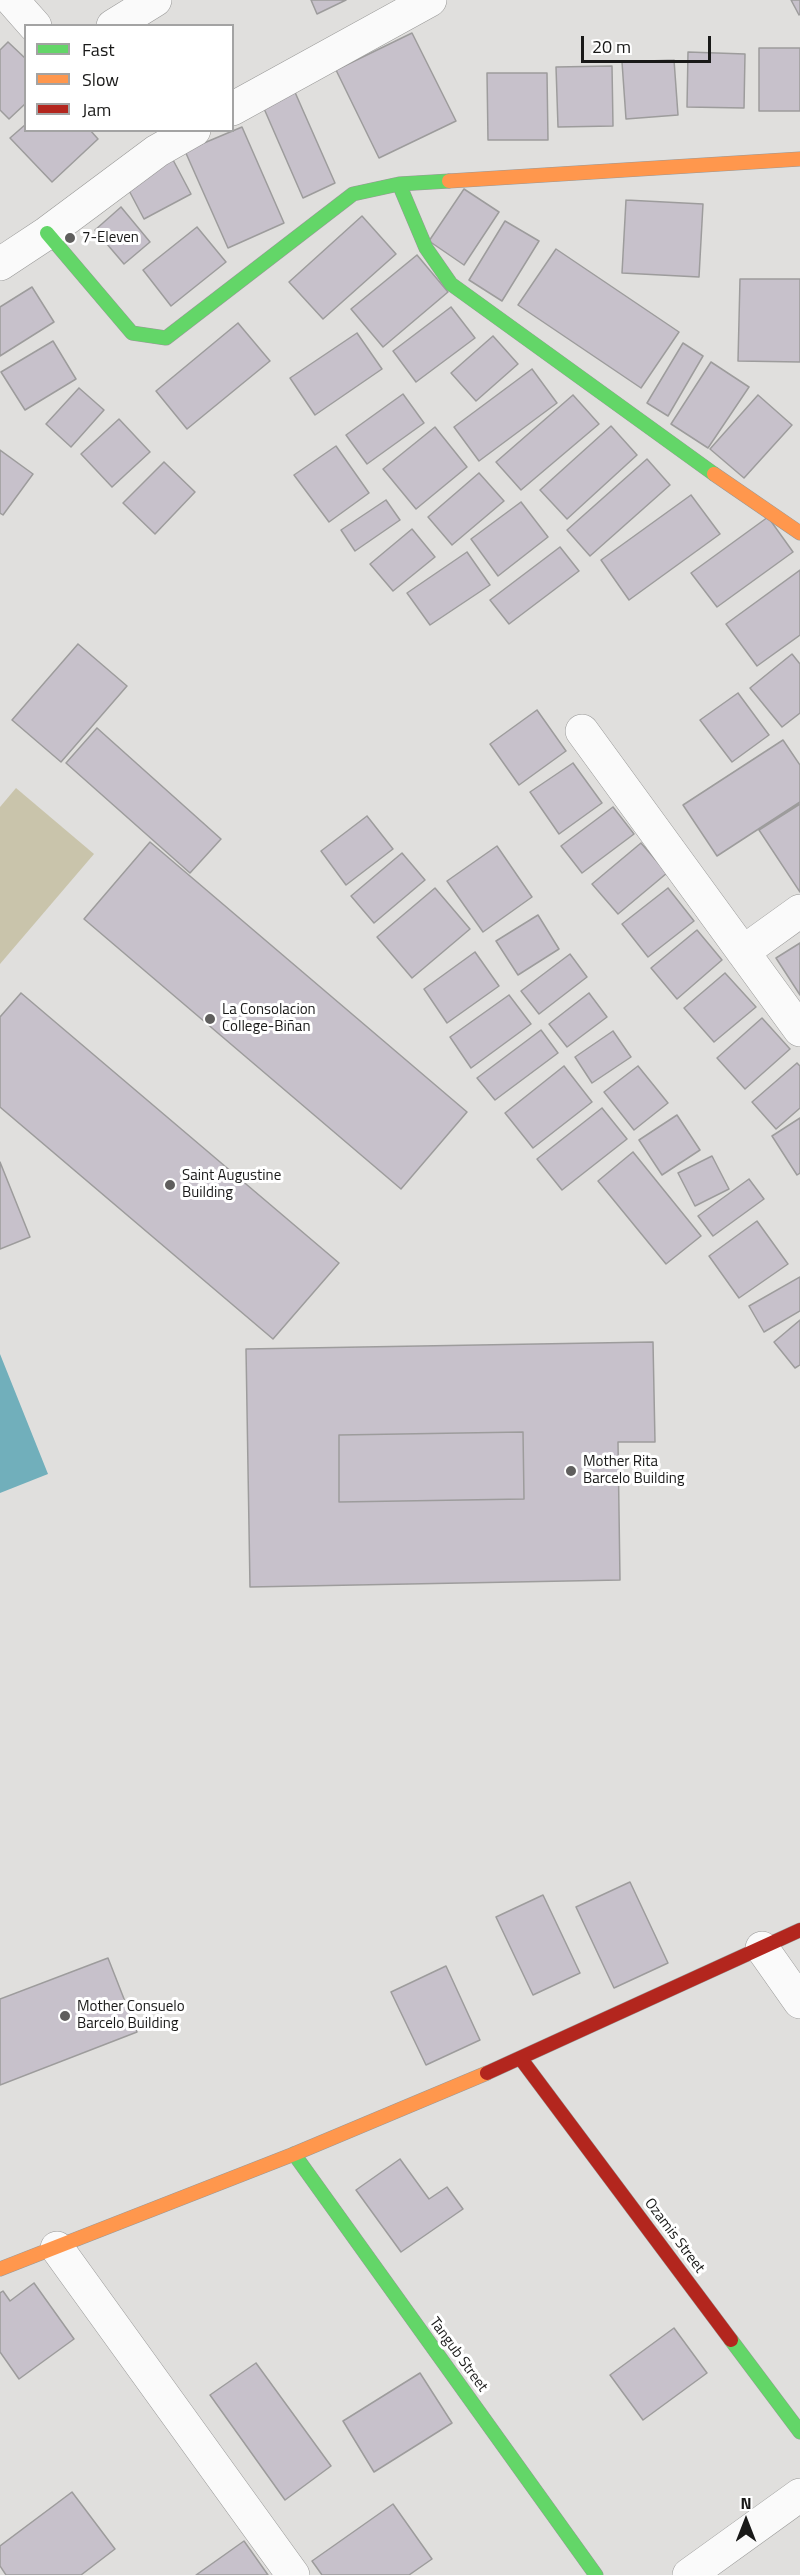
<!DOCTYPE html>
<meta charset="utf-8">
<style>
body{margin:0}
#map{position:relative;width:800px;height:2575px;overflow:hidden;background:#e0dfdd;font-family:"Titillium Web",sans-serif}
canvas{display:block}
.legend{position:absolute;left:24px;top:24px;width:210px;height:108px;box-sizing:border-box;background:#fff;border:2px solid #a3a3a3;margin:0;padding:8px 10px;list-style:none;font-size:18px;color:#191918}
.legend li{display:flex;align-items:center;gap:12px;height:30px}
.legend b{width:30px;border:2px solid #a3a3a3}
.north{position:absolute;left:716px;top:2491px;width:60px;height:60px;-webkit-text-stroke:4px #fff;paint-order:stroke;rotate:0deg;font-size:16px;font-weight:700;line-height:24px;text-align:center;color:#191918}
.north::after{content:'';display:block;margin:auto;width:21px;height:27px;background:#191918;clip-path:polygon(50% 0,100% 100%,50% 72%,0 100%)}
.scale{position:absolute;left:581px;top:36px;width:130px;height:27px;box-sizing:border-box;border:3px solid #191918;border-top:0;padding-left:8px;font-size:18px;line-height:21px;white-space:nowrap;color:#191918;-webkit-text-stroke:4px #fff;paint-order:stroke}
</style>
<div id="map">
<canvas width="800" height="2575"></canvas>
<ul class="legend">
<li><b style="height:8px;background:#63d668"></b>Fast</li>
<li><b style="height:8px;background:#ff974d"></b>Slow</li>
<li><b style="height:8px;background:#b3261e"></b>Jam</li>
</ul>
<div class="north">N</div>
<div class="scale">20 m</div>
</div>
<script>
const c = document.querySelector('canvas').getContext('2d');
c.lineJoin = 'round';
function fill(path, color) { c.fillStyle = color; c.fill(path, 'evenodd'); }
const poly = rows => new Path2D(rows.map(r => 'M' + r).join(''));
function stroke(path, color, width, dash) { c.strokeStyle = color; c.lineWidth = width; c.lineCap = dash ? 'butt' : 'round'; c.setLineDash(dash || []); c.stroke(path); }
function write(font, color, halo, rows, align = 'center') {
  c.font = font + ' "Titillium Web",sans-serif'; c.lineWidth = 6; c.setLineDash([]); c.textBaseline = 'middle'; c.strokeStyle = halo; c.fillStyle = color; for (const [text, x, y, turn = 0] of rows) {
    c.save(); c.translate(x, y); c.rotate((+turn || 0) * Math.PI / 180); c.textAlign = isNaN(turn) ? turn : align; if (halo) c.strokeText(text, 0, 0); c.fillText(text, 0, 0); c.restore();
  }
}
fill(poly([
 [16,788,94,854,0,964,0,807]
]), '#c9c4ab');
fill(poly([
 [0,1354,48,1474,0,1493]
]), '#71afbb');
const building = poly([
 [311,0,346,0,317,14,311,0],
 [791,0,800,0,800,14,799,15,791,0],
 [412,33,456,121,379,158,336,70,412,33],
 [8,42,26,59,26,103,9,119,0,110,0,50,8,42],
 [759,48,800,48,800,111,759,111,759,48],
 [688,52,745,54,744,108,687,107,688,52],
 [674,60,678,115,626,119,622,62,674,60],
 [612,66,613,126,558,127,556,67,612,66],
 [487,73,547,73,548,140,488,140,487,73],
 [294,90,335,183,303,198,262,104,294,90],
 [26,124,26,130,90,130,98,139,52,182,10,138,26,124],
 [242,127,284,223,228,248,185,151,242,127],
 [172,158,191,194,144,219,125,183,172,158],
 [464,189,499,212,464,265,429,241,464,189],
 [626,200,703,204,699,277,622,273,626,200],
 [121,207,150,242,124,264,95,230,121,207],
 [362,216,396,254,323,319,289,282,362,216],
 [505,221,539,241,502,301,469,280,505,221],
 [197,227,226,262,171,306,143,270,197,227],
 [556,249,679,332,641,388,518,305,556,249],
 [417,255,448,292,383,347,351,309,417,255],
 [740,279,800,279,800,362,738,361,740,279],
 [32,287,54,322,0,356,0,307,32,287],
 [451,307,475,338,416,382,393,351,451,307],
 [238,323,270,361,187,429,156,391,238,323],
 [357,333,382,369,315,415,290,378,357,333],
 [493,336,518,364,476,401,451,373,493,336],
 [53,341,76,379,25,410,1,372,53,341],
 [683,343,703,356,668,416,647,403,683,343],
 [711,362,749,387,708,448,671,424,711,362],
 [532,369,557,403,479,461,454,427,532,369],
 [79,388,104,410,71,447,46,424,79,388],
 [403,394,424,423,367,464,346,435,403,394],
 [573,395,599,424,521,490,496,462,573,395],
 [758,395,792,425,744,478,710,449,758,395],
 [119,419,150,452,112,487,81,454,119,419],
 [611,426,637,455,567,519,540,490,611,426],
 [435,427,467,467,416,509,383,469,435,427],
 [336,446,369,493,329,522,294,475,336,446],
 [0,450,33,474,3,515,0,513,0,450],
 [647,459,670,485,590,556,567,530,647,459],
 [164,462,195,492,155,534,123,503,164,462],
 [479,473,504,501,452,545,428,517,479,473],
 [691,495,720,534,629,600,601,560,691,495],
 [386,500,400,520,355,551,341,530,386,500],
 [521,502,548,537,498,576,471,539,521,502],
 [768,517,793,552,717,607,691,573,768,517],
 [412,529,435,557,393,591,370,564,412,529],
 [560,547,579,571,509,624,490,600,560,547],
 [467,552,490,585,430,625,407,593,467,552],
 [800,570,800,635,757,666,726,624,800,570],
 [78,644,127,686,61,762,12,720,78,644],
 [792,654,800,664,800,713,782,727,750,688,792,654],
 [738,693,769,735,732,762,700,720,738,693],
 [537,710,566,751,519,785,490,744,537,710],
 [97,728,221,839,190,873,66,763,97,728],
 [783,740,800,765,800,802,717,856,683,805,783,740],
 [573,763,602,803,559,834,530,792,573,763],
 [800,804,800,892,759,830,800,804],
 [613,807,634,834,582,873,561,846,613,807],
 [367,816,393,849,346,885,321,851,367,816],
 [150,842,467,1112,401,1189,84,919,150,842],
 [641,843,667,873,618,914,592,884,641,843],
 [497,846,532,897,483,932,447,881,497,846],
 [402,853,425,880,374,923,351,896,402,853],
 [435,888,470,929,412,978,377,937,435,888],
 [668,888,694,921,648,957,622,924,668,888],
 [538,915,559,949,518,975,496,941,538,915],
 [697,930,722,960,677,999,651,968,697,930],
 [800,943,800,995,776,958,800,943],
 [475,952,499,986,447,1023,424,989,475,952],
 [570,954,587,977,539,1014,521,991,570,954],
 [725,973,756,1007,714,1042,684,1008,725,973],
 [21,993,339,1263,273,1339,0,1107,0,1017,21,993],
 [589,993,607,1017,567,1047,549,1024,589,993],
 [509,995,531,1024,471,1068,450,1037,509,995],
 [762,1018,790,1049,745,1089,717,1058,762,1018],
 [541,1030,558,1053,495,1100,477,1078,541,1030],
 [613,1031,631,1057,592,1083,575,1057,613,1031],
 [797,1063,800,1066,800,1108,776,1129,752,1102,797,1063],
 [564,1066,592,1102,533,1148,505,1113,564,1066],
 [638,1066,668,1103,634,1130,604,1092,638,1066],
 [602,1108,627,1139,562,1190,537,1159,602,1108],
 [677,1115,700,1150,662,1175,639,1140,677,1115],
 [800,1118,800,1173,797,1175,772,1136,800,1118],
 [633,1152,701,1236,666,1264,598,1181,633,1152],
 [712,1156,729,1189,695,1206,678,1173,712,1156],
 [0,1162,30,1237,0,1249,0,1162],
 [749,1179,764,1199,713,1236,698,1216,749,1179],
 [757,1221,788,1264,739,1298,709,1256,757,1221],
 [800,1277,800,1311,764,1332,749,1306,800,1277],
 [800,1320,800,1365,795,1368,774,1342,800,1320],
 [653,1342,655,1442,618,1442,620,1580,250,1587,246,1349,653,1342],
 [523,1432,524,1499,339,1502,339,1435,523,1432],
 [523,1432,524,1499,339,1502,339,1435,523,1432],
 [630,1882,668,1963,614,1988,576,1907,630,1882],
 [543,1895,580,1973,533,1995,496,1917,543,1895],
 [108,1958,137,2032,0,2085,0,1999,108,1958],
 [446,1966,480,2040,426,2065,391,1992,446,1966],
 [400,2159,429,2199,447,2187,463,2209,401,2252,356,2190,400,2159],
 [34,2283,74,2339,19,2379,0,2352,0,2293,3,2291,10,2301,34,2283],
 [674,2328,707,2373,643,2420,610,2375,674,2328],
 [256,2363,331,2466,285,2500,210,2395,256,2363],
 [420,2373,452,2423,374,2472,343,2421,420,2373],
 [72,2492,115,2549,81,2575,6,2575,0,2566,0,2546,72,2492],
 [393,2504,432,2559,409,2575,322,2575,312,2561,393,2504],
 [244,2541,268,2575,196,2575,244,2541]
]);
fill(building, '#c7c1cb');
stroke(building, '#9d9c9c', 1.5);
const street = poly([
 [12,0,35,26],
 [113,26,155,0],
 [232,109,430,0],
 [0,264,47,233,157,151,194,130],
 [582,731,800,1030],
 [743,952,800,911],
 [762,1948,800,2002],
 [57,2248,293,2575],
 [689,2575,800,2495]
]);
const fast = poly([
 [399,184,426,248,451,284,714,474],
 [47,233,132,333,166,338,353,194,399,184,449,181],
 [294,2154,596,2575],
 [731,2340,800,2432]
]);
const slow = poly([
 [449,181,800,159],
 [714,474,800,533],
 [0,2269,294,2154,487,2073]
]);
const jam = poly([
 [521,2059,731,2340],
 [487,2073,800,1930]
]);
stroke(street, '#989897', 34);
stroke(fast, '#989897', 15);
stroke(slow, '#989897', 15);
stroke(jam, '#989897', 15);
stroke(street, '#fafafa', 33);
stroke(fast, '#63d668', 14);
stroke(slow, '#ff974d', 14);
stroke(jam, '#b3261e', 14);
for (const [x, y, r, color] of [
 [70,238,6,"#5f5e5d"],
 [210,1019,6,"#5f5e5d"],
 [170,1185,6,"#5f5e5d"],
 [571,1471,6,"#5f5e5d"],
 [65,2016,6,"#5f5e5d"]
]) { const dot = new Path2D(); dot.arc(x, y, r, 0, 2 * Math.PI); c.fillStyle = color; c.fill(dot); stroke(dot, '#fff', 2); }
write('15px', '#191918', '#fff', [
 ["7-Eleven",82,238],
 ["La Consolacion",222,1010],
 ["College-Biñan",222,1027],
 ["Saint Augustine",182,1176],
 ["Building",182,1193],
 ["Mother Rita",583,1462],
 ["Barcelo Building",583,1479],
 ["Mother Consuelo",77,2007],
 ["Barcelo Building",77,2024]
], 'left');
write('15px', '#191918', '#fff', [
 ["Ozamis Street",674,2236,53],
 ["Tangub Street",458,2355,54]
]);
</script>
